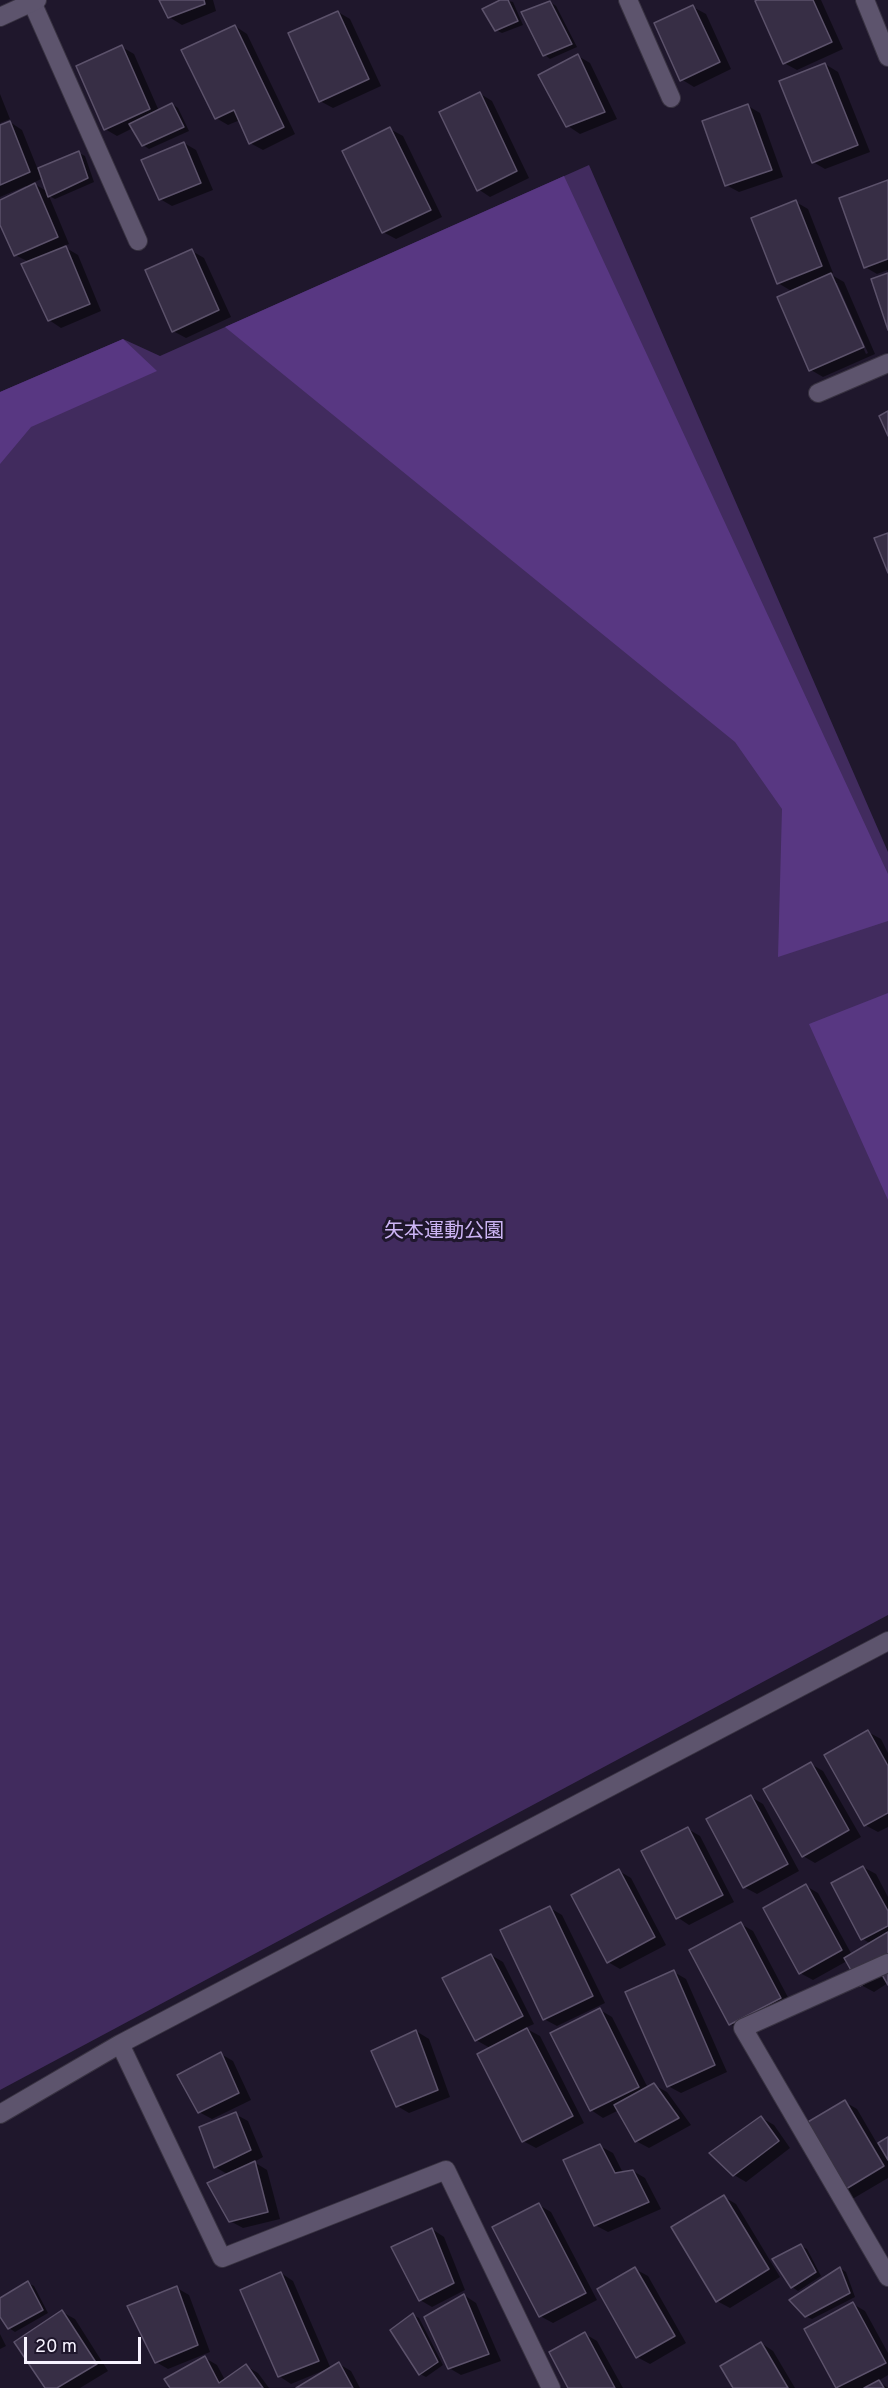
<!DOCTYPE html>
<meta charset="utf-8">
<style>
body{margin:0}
#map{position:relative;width:888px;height:2388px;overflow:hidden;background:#1f172c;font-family:Overpass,sans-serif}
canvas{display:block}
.scale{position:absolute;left:24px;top:2337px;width:117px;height:27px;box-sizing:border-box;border:3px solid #f7f3ff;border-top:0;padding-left:8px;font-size:18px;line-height:21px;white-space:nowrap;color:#f7f3ff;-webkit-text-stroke:4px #1f172c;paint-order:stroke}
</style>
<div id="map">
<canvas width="888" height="2388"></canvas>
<div class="scale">20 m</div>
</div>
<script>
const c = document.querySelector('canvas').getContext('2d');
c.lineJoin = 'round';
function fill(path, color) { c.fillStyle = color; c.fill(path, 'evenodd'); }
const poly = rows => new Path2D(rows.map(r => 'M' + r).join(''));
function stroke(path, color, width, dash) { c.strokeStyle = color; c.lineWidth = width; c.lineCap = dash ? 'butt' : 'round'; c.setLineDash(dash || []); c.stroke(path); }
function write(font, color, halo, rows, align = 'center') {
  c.font = font + ' Overpass,"Noto Sans JP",sans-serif'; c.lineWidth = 6; c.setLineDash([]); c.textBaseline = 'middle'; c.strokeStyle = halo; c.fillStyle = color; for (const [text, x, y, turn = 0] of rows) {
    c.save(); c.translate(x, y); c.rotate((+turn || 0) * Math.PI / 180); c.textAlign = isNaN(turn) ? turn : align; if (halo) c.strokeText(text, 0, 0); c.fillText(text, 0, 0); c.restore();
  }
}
fill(poly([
 [589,165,888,852,888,1615,0,2090,0,392,123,339,160,356]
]), '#412b5e');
fill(poly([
 [564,176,888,874,888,921,778,957,782,809,735,742,225,327],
 [123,339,157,371,31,427,0,464,0,392],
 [888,993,888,1200,809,1024]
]), '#583782');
fill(poly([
 [161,0,213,0,216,11,182,25,169,17],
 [504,0,513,2,523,25,502,33,496,30],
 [761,0,821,0,843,49,797,70,784,63],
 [550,2,556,6,577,47,550,59,545,55],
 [693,7,706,14,731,69,694,87,681,79],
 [338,12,350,19,381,86,333,108,320,101],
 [235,26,247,34,295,134,263,150,250,143,240,120,228,125,216,118],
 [122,47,134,54,159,111,172,104,178,108,189,131,149,149,143,145,133,128,117,136,105,129],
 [578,56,590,63,617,119,580,134,568,126],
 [825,64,838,72,870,152,825,169,813,162],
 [479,93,492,101,529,178,490,197,478,189],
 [0,94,10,119,0,123],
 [748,106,760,113,783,177,739,192,726,185],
 [10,122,22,130,38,170,79,153,85,156,94,182,55,199,49,196,69,244,63,246,78,255,101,311,61,328,49,320,29,262,15,255,0,222,0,201,27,188,26,186,0,197,0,127],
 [43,178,48,192,33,183],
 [390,129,403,136,442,217,396,239,383,232],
 [184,143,196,150,213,190,172,206,160,199],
 [888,182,888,270,877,274,865,267],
 [796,202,808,209,833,273,830,274,844,282,875,354,823,377,811,370,793,292,778,283],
 [834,283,837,283,868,353,866,354],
 [192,251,204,258,231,317,186,338,173,331],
 [868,1732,881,1739,888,1753,888,1827,878,1832,865,1825,826,1755],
 [811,1764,823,1771,861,1837,815,1863,803,1856],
 [751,1797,763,1804,799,1871,757,1894,744,1887],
 [688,1829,700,1836,734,1902,689,1925,677,1917],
 [863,1867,876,1874,888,1897,888,1983,874,1992,861,1985,847,1961,813,1980,800,1973,806,1886,818,1893,852,1955,871,1944,863,1939],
 [619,1871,631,1878,666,1945,620,1969,608,1962],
 [550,1908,562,1915,605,2003,557,2026,544,2019],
 [741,1924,753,1931,792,2005,742,2031,730,2024],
 [491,1955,503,1962,534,2024,525,2028,540,2036,584,2123,536,2148,523,2141,490,2048,476,2040],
 [674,1972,686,1979,727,2072,681,2093,668,2086],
 [600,2010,612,2017,648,2088,654,2085,667,2092,691,2125,649,2148,636,2141,619,2110,603,2118,591,2110],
 [416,2031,429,2039,450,2097,409,2113,397,2106],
 [221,2054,233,2061,251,2100,212,2119,199,2112],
 [845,2102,857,2109,878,2145,888,2139,888,2178,849,2201,837,2194],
 [235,2114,248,2121,263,2157,254,2162,267,2170,280,2219,243,2228,230,2221,229,2175,215,2167,201,2128],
 [762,2118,774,2125,790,2148,746,2182,734,2175],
 [600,2146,613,2153,623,2173,633,2171,645,2178,661,2209,608,2232,595,2225],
 [724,2197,736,2204,780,2277,730,2308,717,2301],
 [539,2205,551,2212,597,2300,553,2323,540,2316,494,2228],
 [432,2229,444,2237,465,2290,432,2307,420,2300],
 [801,2246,807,2249,821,2276,798,2291,792,2287],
 [840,2268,846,2272,855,2297,812,2319,805,2316],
 [635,2269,648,2276,686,2343,650,2364,637,2357],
 [281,2273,293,2281,331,2369,339,2364,351,2371,360,2388,299,2388,327,2369,291,2384,279,2376],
 [28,2283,34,2286,48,2313,15,2332,9,2328,0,2314,0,2299],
 [177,2288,189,2295,210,2352,168,2369,156,2362],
 [464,2295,476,2303,501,2361,461,2375,449,2368],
 [853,2304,865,2311,888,2353,888,2375,878,2381,888,2388,838,2388,806,2329],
 [62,2312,75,2319,108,2371,80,2388,46,2388],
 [413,2315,419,2318,443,2365,426,2377,420,2374],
 [0,2334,6,2346,0,2349],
 [585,2334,597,2341,623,2388,570,2388],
 [761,2343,773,2351,795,2388,734,2388],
 [205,2358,217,2365,225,2380,246,2366,258,2373,269,2388,172,2388]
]), '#0007');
const building = poly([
 [159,0,204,0,205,4,168,18,159,0],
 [500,0,508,0,518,21,495,31,482,9,500,0],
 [757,0,813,0,832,42,783,64,755,1,757,0],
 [550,1,572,44,543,56,521,12,550,1],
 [693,5,720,62,680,81,654,23,693,5],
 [338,11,369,79,319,102,288,33,338,11],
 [235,25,284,127,249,144,234,110,215,119,181,50,235,25],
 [122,45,150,109,104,130,76,66,122,45],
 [578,54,605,112,566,127,538,75,578,54],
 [825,63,858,145,812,163,779,81,825,63],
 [480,92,517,171,477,191,439,112,480,92],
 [172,103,184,127,142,146,129,124,172,103],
 [748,104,772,170,725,186,702,121,748,104],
 [10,121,30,172,0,185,0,125,10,121],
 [390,127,431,210,382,233,342,151,390,127],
 [184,142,201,183,159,200,141,160,184,142],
 [79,151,88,178,48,197,38,168,79,151],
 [888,180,888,259,864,268,839,198,888,180],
 [35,183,58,237,14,256,0,225,0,200,35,183],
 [796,200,822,266,777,284,751,218,796,200],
 [66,246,90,304,48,321,21,264,66,246],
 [192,249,219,310,172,332,145,270,192,249],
 [831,273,864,347,809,371,777,297,831,273],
 [888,273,888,330,871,279,888,273],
 [888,411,888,436,879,416,888,411],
 [888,533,888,573,874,538,888,533],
 [868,1730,888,1766,888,1813,864,1826,824,1755,868,1730],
 [811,1762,849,1830,802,1857,763,1789,811,1762],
 [751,1795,788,1864,743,1888,706,1819,751,1795],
 [688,1827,723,1895,676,1919,641,1851,688,1827],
 [863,1866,888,1911,888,1926,861,1940,831,1883,863,1866],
 [619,1869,655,1937,607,1963,571,1895,619,1869],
 [806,1884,842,1950,799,1974,763,1908,806,1884],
 [550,1906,593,1996,543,2020,500,1930,550,1906],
 [741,1922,781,1998,729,2025,689,1950,741,1922],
 [888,1932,888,1985,881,1973,860,1986,844,1958,888,1932],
 [491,1954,523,2016,475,2041,442,1978,491,1954],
 [674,1970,715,2065,667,2087,625,1992,674,1970],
 [600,2008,639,2087,590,2111,550,2033,600,2008],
 [527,2028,573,2116,522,2142,477,2054,527,2028],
 [416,2030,438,2090,396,2107,371,2051,416,2030],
 [221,2052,239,2093,198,2113,177,2075,221,2052],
 [654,2083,679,2118,635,2142,614,2105,654,2083],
 [845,2100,884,2166,836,2195,796,2129,845,2100],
 [236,2112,251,2150,214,2168,199,2127,236,2112],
 [761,2116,779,2141,733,2176,709,2153,761,2116],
 [888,2137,888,2160,878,2143,888,2137],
 [600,2144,615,2173,633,2170,649,2202,594,2226,563,2160,600,2144],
 [255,2161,268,2212,229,2222,207,2183,255,2161],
 [724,2195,769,2269,716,2302,671,2227,724,2195],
 [539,2203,586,2293,539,2317,492,2227,539,2203],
 [432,2228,454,2283,419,2301,391,2247,432,2228],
 [801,2244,816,2272,791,2288,772,2259,801,2244],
 [635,2267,675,2336,636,2358,597,2289,635,2267],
 [840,2267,850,2293,805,2317,789,2300,840,2267],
 [281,2272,319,2361,278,2377,240,2290,281,2272],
 [28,2281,43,2310,8,2329,0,2317,0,2298,28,2281],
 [177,2286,198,2345,155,2363,127,2306,177,2286],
 [464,2294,489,2354,448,2369,424,2317,464,2294],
 [853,2302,886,2363,836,2388,804,2329,853,2302],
 [62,2310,97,2364,57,2388,45,2388,14,2342,62,2310],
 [413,2313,438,2362,419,2375,390,2330,413,2313],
 [585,2332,615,2388,568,2388,549,2352,585,2332],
 [761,2342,788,2388,733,2388,720,2366,761,2342],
 [205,2356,219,2383,246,2364,263,2388,170,2388,164,2379,205,2356],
 [339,2362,353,2388,296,2388,339,2362],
 [879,2380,884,2388,864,2388,879,2380]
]);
fill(building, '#372e45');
stroke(building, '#5c526b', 1.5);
const service = poly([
 [32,2,138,241]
]);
const minor = poly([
 [628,0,671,98],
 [865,0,888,57],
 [0,17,37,0],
 [818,393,888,363],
 [888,1963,743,2028,888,2277],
 [120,2044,222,2258,446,2170,551,2388],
 [0,2114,120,2044,888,1641]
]);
stroke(service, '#393342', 20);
stroke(minor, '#393342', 20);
stroke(service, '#5d546d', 18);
stroke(minor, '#5d546d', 18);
write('20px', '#ccb4f4', '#1f172c', [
 ["矢本運動公園",444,1233]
]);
</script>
